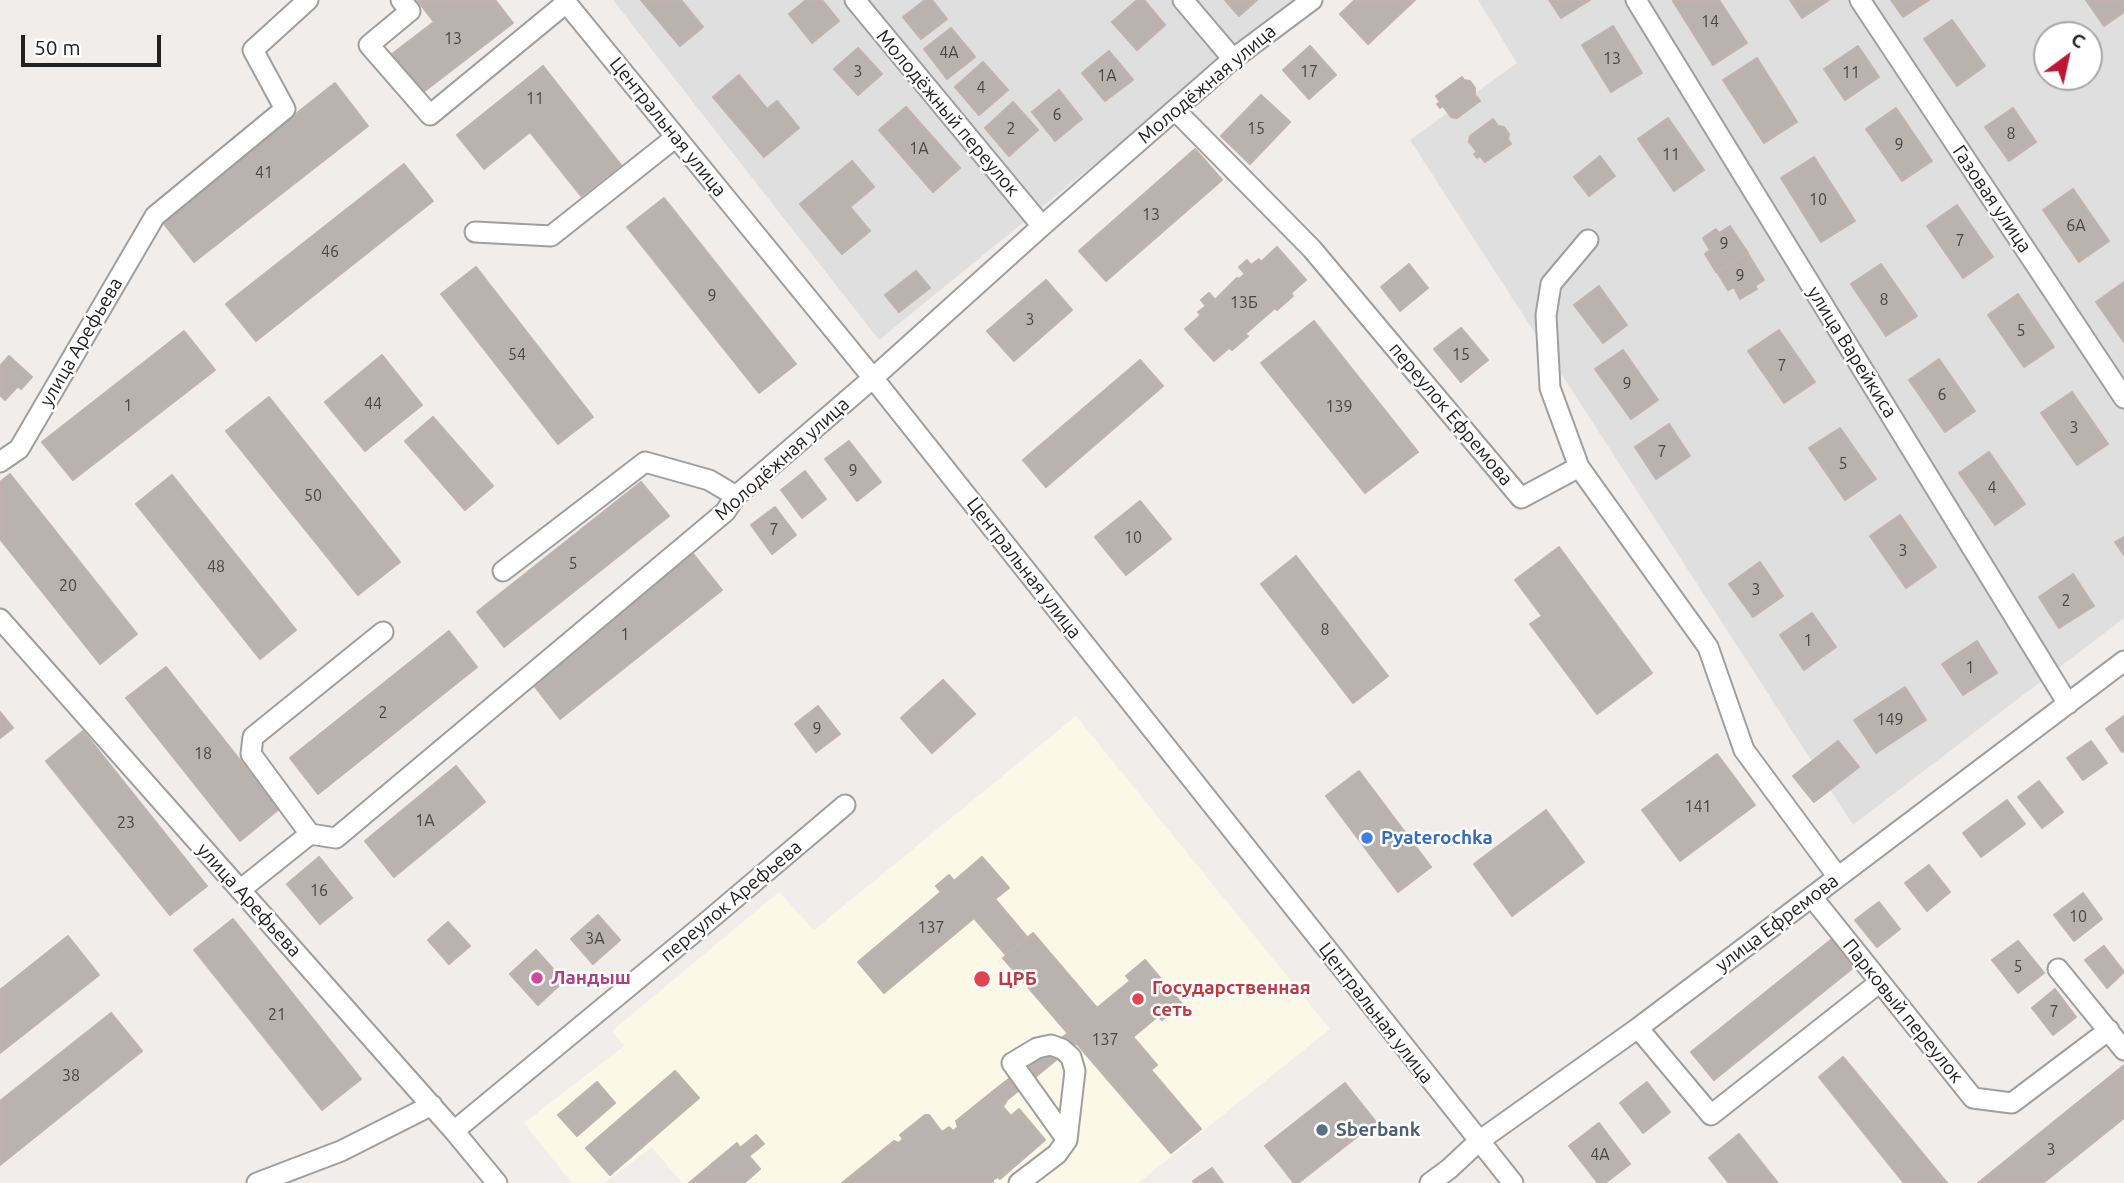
<!DOCTYPE html>
<meta charset="utf-8">
<style>
body{margin:0}
#map{position:relative;width:2124px;height:1183px;overflow:hidden;background:#f1edea;font-family:Ubuntu,sans-serif}
canvas{display:block}
.north{position:absolute;left:2033px;top:21px;width:70px;height:70px;box-sizing:border-box;background:#fff;border:2px solid #a7a7a7;border-radius:50%;rotate:33deg;font-size:19px;font-weight:700;line-height:28px;text-align:center;color:#222}
.north::after{content:'';display:block;margin:auto;width:24px;height:32px;background:#bf1535;clip-path:polygon(50% 0,100% 100%,50% 72%,0 100%)}
.scale{position:absolute;left:21px;top:35px;width:140px;height:32px;box-sizing:border-box;border:4px solid #222;border-top:0;padding-left:9px;font-size:21px;line-height:24px;white-space:nowrap;color:#222;-webkit-text-stroke:5px #fff;paint-order:stroke}
</style>
<div id="map">
<canvas width="2124" height="1183"></canvas>
<div class="north">С</div>
<div class="scale">50 m</div>
</div>
<script>
const c = document.querySelector('canvas').getContext('2d');
c.lineJoin = 'round';
function fill(path, color) { c.fillStyle = color; c.fill(path, 'evenodd'); }
const poly = rows => new Path2D(rows.map(r => 'M' + r).join(''));
function stroke(path, color, width, dash) { c.strokeStyle = color; c.lineWidth = width; c.lineCap = dash ? 'butt' : 'round'; c.setLineDash(dash || []); c.stroke(path); }
function write(font, color, halo, rows, align = 'center') {
  c.font = font + ' Ubuntu,sans-serif'; c.lineWidth = 5; c.setLineDash([]); c.textBaseline = 'middle'; c.strokeStyle = halo; c.fillStyle = color; for (const [text, x, y, turn = 0] of rows) {
    c.save(); c.translate(x, y); c.rotate((+turn || 0) * Math.PI / 180); c.textAlign = isNaN(turn) ? turn : align; if (halo) c.strokeText(text, 0, 0); c.fillText(text, 0, 0); c.restore();
  }
}
fill(poly([
 [613,0,1296,0,879,340],
 [1478,0,2124,0,2124,618,1853,825,1410,140,1517,63],
 [2047,35,2089,35,2089,77,2047,77]
]), '#e0dfdf');
fill(poly([
 [1076,716,1330,1029,1138,1183,682,1183,652,1147,604,1183,572,1183,524,1123,624,1046,612,1031,779,892,814,930]
]), '#fcf8e7');
const building = poly([
 [417,0,495,0,513,23,422,93,392,54,434,22,417,0],
 [641,0,681,0,703,27,680,46,641,0],
 [806,0,822,0,839,21,812,43,789,14,806,0],
 [925,0,932,0,947,19,921,39,903,17,925,0],
 [1137,0,1144,0,1165,25,1137,50,1112,22,1137,0],
 [1225,0,1257,0,1239,16,1225,0],
 [1355,0,1415,0,1368,44,1340,14,1355,0],
 [1549,0,1590,0,1561,18,1549,0],
 [1675,0,1719,0,1747,43,1713,65,1673,1,1675,0],
 [1790,0,1829,0,1802,18,1790,0],
 [1891,0,1929,0,1903,17,1891,0],
 [2086,0,2124,0,2124,12,2104,26,2086,0],
 [1952,20,1985,66,1957,86,1924,39,1952,20],
 [1613,26,1642,73,1611,92,1582,45,1613,26],
 [951,28,975,57,947,79,924,49,951,28],
 [1310,46,1336,75,1309,99,1283,70,1310,46],
 [1858,46,1879,77,1845,100,1824,69,1858,46],
 [858,48,882,74,858,95,834,69,858,48],
 [1109,51,1133,80,1105,101,1082,73,1109,51],
 [1757,58,1797,122,1764,143,1723,80,1757,58],
 [983,62,1008,90,979,115,955,87,983,62],
 [543,66,621,165,581,196,530,132,484,169,457,135,543,66],
 [739,75,767,109,777,101,799,128,764,157,713,97,739,75],
 [1462,77,1464,80,1470,81,1475,88,1475,95,1480,101,1457,118,1451,117,1443,106,1440,108,1437,104,1440,102,1436,96,1462,77],
 [335,83,368,126,194,262,161,220,335,83],
 [1059,90,1082,119,1055,141,1032,112,1059,90],
 [1261,95,1290,122,1250,164,1221,136,1261,95],
 [1013,102,1038,130,1009,156,985,128,1013,102],
 [906,107,960,168,933,192,879,130,906,107],
 [1896,108,1932,161,1902,181,1866,129,1896,108],
 [2013,108,2036,142,2009,161,1985,127,2013,108],
 [1668,118,1704,170,1674,191,1638,139,1668,118],
 [1493,119,1498,126,1504,127,1509,134,1508,139,1511,144,1485,162,1480,156,1477,158,1474,154,1477,152,1469,142,1470,136,1493,119],
 [1195,149,1222,180,1106,281,1079,251,1195,149],
 [1600,156,1615,176,1589,196,1574,177,1600,156],
 [1814,157,1855,221,1821,242,1781,178,1814,157],
 [852,161,874,187,850,207,870,231,842,254,800,204,852,161],
 [404,164,433,201,256,341,226,304,404,164],
 [2073,189,2109,241,2079,262,2043,210,2073,189],
 [664,198,796,364,759,393,627,227,664,198],
 [1957,205,1993,257,1963,278,1927,226,1957,205],
 [1730,226,1748,253,1716,272,1705,254,1710,250,1703,238,1716,229,1719,233,1730,226],
 [1277,247,1306,280,1291,293,1293,296,1277,310,1275,308,1245,334,1248,336,1232,350,1229,348,1214,361,1185,329,1201,315,1198,312,1206,306,1201,300,1209,293,1215,300,1237,278,1239,279,1245,274,1239,267,1247,260,1251,265,1259,259,1261,262,1277,247],
 [1748,254,1764,280,1755,286,1757,289,1740,299,1734,287,1728,290,1717,272,1748,254],
 [1409,264,1428,288,1400,311,1381,287,1409,264],
 [1881,264,1917,316,1886,336,1851,284,1881,264],
 [476,267,593,417,558,444,441,294,476,267],
 [916,271,930,288,899,312,885,295,916,271],
 [1046,280,1072,310,1014,361,987,331,1046,280],
 [2124,282,2124,342,2096,302,2124,282],
 [1599,286,1627,325,1603,343,1574,305,1599,286],
 [2018,294,2054,347,2024,367,1988,315,2018,294],
 [1314,321,1418,452,1365,493,1261,363,1314,321],
 [1461,328,1488,360,1461,382,1434,349,1461,328],
 [1779,330,1815,382,1784,403,1748,351,1779,330],
 [184,331,215,370,73,480,42,442,184,331],
 [1623,350,1658,400,1631,419,1595,369,1623,350],
 [382,355,422,405,365,451,325,402,382,355],
 [9,356,32,377,21,389,18,386,5,400,0,395,0,366,9,356],
 [1939,359,1975,411,1945,432,1909,380,1939,359],
 [1140,360,1163,386,1046,487,1023,460,1140,360],
 [2072,392,2108,444,2077,465,2041,413,2072,392],
 [269,397,400,562,358,595,226,431,269,397],
 [433,417,493,486,465,510,405,441,433,417],
 [1669,424,1690,456,1656,479,1635,447,1669,424],
 [1840,428,1876,479,1845,500,1809,448,1840,428],
 [849,441,881,482,857,501,825,459,849,441],
 [1989,452,2025,504,1995,525,1959,473,1989,452],
 [805,471,826,499,802,518,781,490,805,471],
 [10,474,137,634,100,664,0,539,0,482,10,474],
 [172,475,296,630,260,659,136,504,172,475],
 [641,482,669,516,504,647,477,612,641,482],
 [1140,501,1171,539,1126,575,1095,537,1140,501],
 [775,507,796,535,772,554,751,525,775,507],
 [1900,515,1936,567,1906,588,1870,536,1900,515],
 [2124,537,2124,555,2115,542,2124,537],
 [1559,547,1652,673,1597,714,1530,624,1542,616,1515,580,1559,547],
 [690,550,722,590,560,719,529,679,690,550],
 [1296,556,1388,676,1353,703,1261,584,1296,556],
 [1760,562,1783,596,1753,617,1729,584,1760,562],
 [2073,574,2094,606,2059,628,2039,597,2073,574],
 [1812,613,1836,647,1804,670,1780,635,1812,613],
 [449,631,477,667,318,794,290,758,449,631],
 [1977,641,1997,673,1963,695,1942,664,1977,641],
 [166,667,279,809,240,841,126,698,166,667],
 [943,680,975,714,932,753,901,718,943,680],
 [1905,687,1926,720,1876,753,1854,720,1905,687],
 [818,706,840,734,816,752,795,724,818,706],
 [0,712,13,728,0,738,0,712],
 [2124,716,2124,750,2122,752,2106,729,2124,716],
 [83,731,207,886,170,915,46,761,83,731],
 [1838,741,1859,767,1814,802,1793,776,1838,741],
 [2091,741,2107,763,2083,780,2067,758,2091,741],
 [1717,754,1755,805,1680,861,1642,810,1717,754],
 [456,766,485,802,394,877,365,841,456,766],
 [1359,771,1431,867,1398,892,1326,796,1359,771],
 [2039,781,2063,812,2042,828,2018,797,2039,781],
 [2007,800,2025,824,1981,857,1963,833,2007,800],
 [1546,810,1584,862,1512,916,1474,864,1546,810],
 [319,857,352,898,320,924,287,884,319,857],
 [982,857,1009,888,995,899,1027,937,1006,955,974,918,884,993,858,962,941,892,936,886,949,875,954,881,982,857],
 [1929,865,1950,892,1927,911,1905,883,1929,865],
 [2083,893,2102,919,2074,941,2054,915,2083,893],
 [1879,902,1900,929,1877,947,1855,920,1879,902],
 [598,915,620,940,593,964,571,939,598,915],
 [233,919,361,1079,322,1110,194,950,233,919],
 [448,922,470,946,449,964,428,940,448,922],
 [1033,933,1097,1008,1130,981,1126,976,1145,960,1182,1004,1162,1020,1158,1016,1133,1037,1157,1065,1151,1070,1201,1129,1171,1153,1003,958,1033,933],
 [68,936,99,975,0,1053,0,990,68,936],
 [1832,939,1854,967,1714,1080,1691,1052,1832,939],
 [2018,941,2044,973,2018,993,1992,960,2018,941],
 [2104,946,2124,972,2107,988,2085,960,2104,946],
 [536,950,564,981,538,1005,510,974,536,950],
 [2055,989,2076,1017,2053,1035,2032,1008,2055,989],
 [111,1013,142,1051,0,1165,0,1101,111,1013],
 [1068,1033,1077,1043,1007,1100,997,1088,1068,1033],
 [1843,1057,1947,1183,1904,1183,1819,1077,1843,1057],
 [2123,1066,2124,1118,2043,1183,1978,1183,2123,1066],
 [675,1071,699,1098,610,1175,586,1148,675,1071],
 [597,1082,615,1103,577,1136,558,1115,597,1082],
 [1647,1082,1670,1112,1643,1133,1620,1103,1647,1082],
 [1345,1083,1376,1122,1298,1183,1294,1183,1265,1146,1345,1083],
 [997,1088,1007,1100,1003,1107,1011,1116,1019,1109,1045,1140,1000,1179,998,1177,993,1180,993,1183,842,1183,894,1141,899,1143,903,1139,900,1135,925,1115,929,1115,942,1132,949,1127,953,1131,958,1127,956,1121,997,1088],
 [1599,1123,1630,1164,1605,1183,1598,1183,1569,1146,1599,1123],
 [1739,1134,1778,1183,1729,1183,1709,1158,1739,1134],
 [756,1135,764,1144,749,1156,760,1169,744,1183,689,1183,737,1143,740,1148,756,1135],
 [1212,1168,1223,1183,1194,1183,1193,1181,1212,1168]
]);
fill(building, '#bab2af');
stroke(building, '#c2b2ad', 2);
const minor = poly([
 [401,0,410,11,369,45,430,115,566,3],
 [564,0,873,378,1513,1183],
 [855,0,1042,226],
 [1183,0,1233,59],
 [1636,0,2068,704],
 [1860,0,2124,398],
 [1175,110,1312,249,1521,498,1579,467,1708,647,1744,750,1838,877],
 [475,232,551,236,676,137],
 [0,462,19,449,155,216,285,109,253,50,308,0],
 [1579,467,1550,388,1546,315,1551,284,1588,240],
 [503,571,645,462,709,480,736,496],
 [0,619,454,1131,497,1183],
 [310,834,251,754,253,737,383,632],
 [240,890,310,834,336,838,725,512,736,496,873,378,1042,226,1233,59,1312,0],
 [1812,897,1973,1098,2012,1103,2109,1030],
 [2058,969,2124,1050],
 [1638,1028,1711,1115,1880,982],
 [454,1131,702,926,845,805],
 [257,1183,341,1151,432,1105],
 [1019,1183,1057,1154,1067,1140,1075,1071,1071,1057,1062,1049,1051,1045,1037,1048,1012,1063,1067,1140],
 [1430,1183,1449,1169,1479,1141,1638,1028,2124,661]
]);
stroke(minor, '#9f9f9f', 23);
stroke(minor, '#fff', 19);
for (const [x, y, r, color] of [
 [1367,838,7,"#3f7fe0"],
 [537,978,7,"#d1479c"],
 [982,979,9,"#e0444e"],
 [1138,999,7,"#e0444e"],
 [1322,1130,7,"#5c6f8a"]
]) { const dot = new Path2D(); dot.arc(x, y, r, 0, 2 * Math.PI); c.fillStyle = color; c.fill(dot); stroke(dot, '#fff', 2.5); }
write('16px', '#484645', null, [
 ["14",1710,22],
 ["13",453,39],
 ["4А",949,53],
 ["13",1612,59],
 ["3",858,72],
 ["17",1309,72],
 ["11",1851,73],
 ["1А",1107,76],
 ["4",981,88],
 ["11",535,99],
 ["6",1057,115],
 ["2",1011,129],
 ["15",1256,129],
 ["8",2011,134],
 ["9",1899,145],
 ["1А",919,149],
 ["11",1671,155],
 ["41",264,173],
 ["10",1818,200],
 ["13",1151,215],
 ["6А",2076,226],
 ["7",1960,241],
 ["9",1724,244],
 ["46",330,252],
 ["9",1740,276],
 ["9",712,296],
 ["8",1884,300],
 ["13Б",1244,303],
 ["3",1030,320],
 ["5",2021,331],
 ["54",517,355],
 ["15",1461,355],
 ["7",1782,366],
 ["9",1627,384],
 ["6",1942,395],
 ["44",373,404],
 ["1",128,406],
 ["139",1339,407],
 ["3",2074,428],
 ["7",1662,452],
 ["5",1843,464],
 ["9",853,471],
 ["4",1992,488],
 ["50",313,496],
 ["7",774,530],
 ["10",1133,538],
 ["3",1903,551],
 ["5",573,564],
 ["48",216,567],
 ["20",68,586],
 ["3",1756,590],
 ["2",2066,601],
 ["8",1325,630],
 ["1",625,635],
 ["1",1808,641],
 ["1",1970,668],
 ["2",383,713],
 ["149",1890,720],
 ["9",817,729],
 ["18",203,754],
 ["141",1698,807],
 ["1А",425,821],
 ["23",126,823],
 ["16",319,891],
 ["10",2078,917],
 ["137",931,928],
 ["3А",595,939],
 ["5",2018,967],
 ["7",2054,1012],
 ["21",277,1015],
 ["137",1105,1040],
 ["38",71,1076],
 ["3",2051,1150],
 ["4А",1600,1155]
]);
write('19px', '#222', '#fff', [
 ["Молодёжная улица",1207,84,-40],
 ["Молодёжный переулок",948,113,50],
 ["Центральная улица",668,127,51],
 ["Газовая улица",1992,199,56],
 ["улица Арефьева",81,342,-60],
 ["улица Варейкиса",1852,352,58],
 ["переулок Ефремова",1451,414,50],
 ["Молодёжная улица",782,459,-42],
 ["Центральная улица",1024,568,52],
 ["улица Арефьева",249,900,48],
 ["переулок Арефьева",731,901,-40],
 ["улица Ефремова",1777,923,-37],
 ["Парковый переулок",1903,1011,51],
 ["Центральная улица",1376,1013,52]
]);
write('bold 19px', '#366cbe', '#fff', [
 ["Pyaterochka",1381,838]
], 'left');
write('bold 19px', '#b23c85', '#fff', [
 ["Ландыш",551,978]
], 'left');
write('bold 19px', '#be3a42', '#fff', [
 ["ЦРБ",998,979],
 ["Государственная",1152,988],
 ["сеть",1152,1010]
], 'left');
write('bold 19px', '#4e5e75', '#fff', [
 ["Sberbank",1336,1130]
], 'left');
</script>
